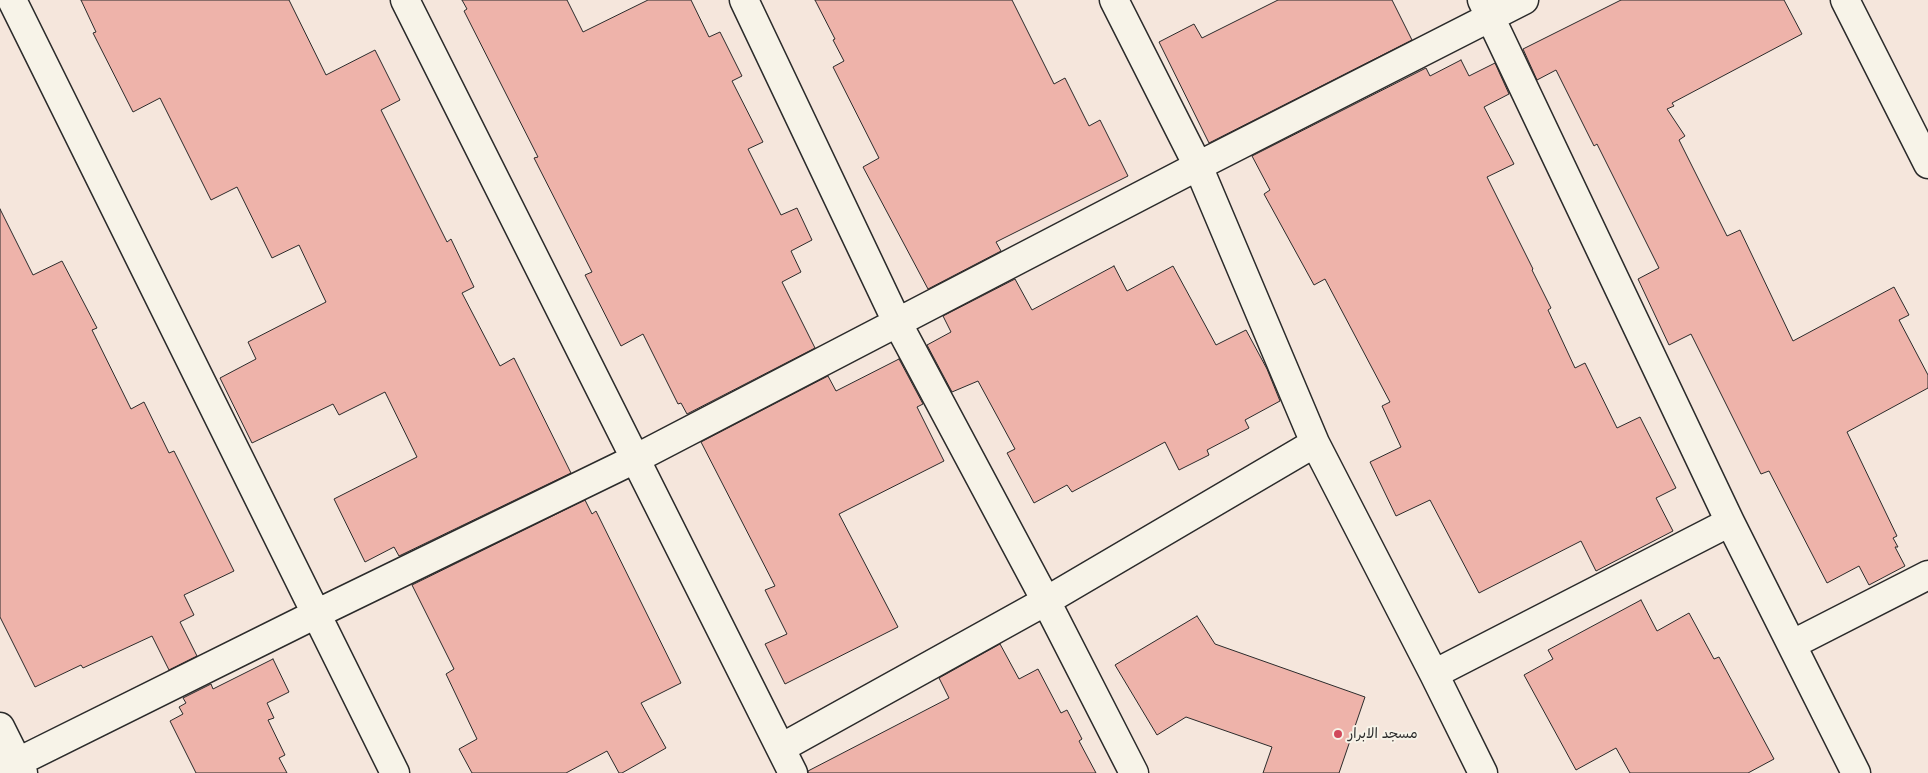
<!DOCTYPE html>
<meta charset="utf-8">
<style>
body{margin:0}
canvas{display:block;background:#f5e6dc}
</style>
<canvas width="1928" height="773"></canvas>
<script>
const c = document.querySelector('canvas').getContext('2d');
c.lineJoin = 'round';
function fill(path, color) { c.fillStyle = color; c.fill(path, 'evenodd'); }
const poly = rows => new Path2D(rows.map(r => 'M' + r).join(''));
function stroke(path, color, width, dash) { c.strokeStyle = color; c.lineWidth = width; c.lineCap = dash ? 'butt' : 'round'; c.setLineDash(dash || []); c.stroke(path); }
function write(font, color, halo, rows, align = 'center') {
  c.font = font + ' "Balsamiq Sans","Playpen Sans Arabic",sans-serif'; c.lineWidth = 4; c.setLineDash([]); c.textBaseline = 'middle'; c.strokeStyle = halo; c.fillStyle = color; for (const [text, x, y, turn = 0] of rows) {
    c.save(); c.translate(x, y); c.rotate((+turn || 0) * Math.PI / 180); c.textAlign = isNaN(turn) ? turn : align; if (halo) c.strokeText(text, 0, 0); c.fillText(text, 0, 0); c.restore();
  }
}
const building = poly([
 [81,0,289,0,326,75,375,50,400,100,381,110,447,242,451,239,474,287,462,293,500,366,514,358,571,473,399,556,394,547,365,562,334,499,417,457,385,392,339,415,333,404,252,443,220,378,256,359,248,342,326,302,299,245,272,258,237,187,211,200,160,98,133,112,93,33,96,32,81,0],
 [462,0,567,0,583,32,648,0,691,0,709,37,720,32,742,76,732,81,763,142,748,149,781,215,797,208,812,240,791,251,801,272,782,282,815,348,687,414,681,403,678,404,643,334,621,346,585,275,592,272,534,158,538,157,464,11,467,9,462,0],
 [815,0,1012,0,1054,84,1065,78,1089,126,1100,120,1128,176,996,242,1001,251,928,289,863,167,879,158,833,67,844,61,833,40,835,39,815,0],
 [1278,0,1392,0,1412,40,1209,143,1159,42,1194,24,1202,38,1278,0],
 [1621,0,1784,0,1802,34,1672,103,1674,106,1667,109,1685,136,1679,140,1727,236,1740,230,1793,341,1894,287,1909,315,1899,320,1928,375,1928,388,1847,432,1897,536,1893,538,1898,547,1895,547,1905,566,1869,585,1859,566,1827,583,1769,471,1761,474,1691,334,1669,345,1638,279,1659,268,1597,144,1594,146,1556,70,1537,80,1523,49,1621,0],
 [1461,60,1469,76,1495,63,1509,94,1484,107,1514,164,1487,177,1533,269,1532,270,1551,308,1548,310,1575,368,1585,363,1617,428,1640,417,1676,488,1656,498,1673,531,1596,571,1581,541,1479,593,1430,500,1396,516,1370,462,1401,447,1382,406,1390,402,1325,279,1314,285,1264,194,1270,190,1252,156,1426,68,1430,76,1461,60],
 [0,209,33,275,62,261,97,328,92,330,131,409,144,402,169,453,174,451,234,571,184,595,194,615,180,622,197,656,169,670,152,636,83,668,81,665,35,687,0,617,0,209],
 [1114,266,1127,291,1173,266,1216,345,1246,330,1267,369,1280,401,1245,420,1249,428,1207,450,1209,455,1179,470,1165,442,1072,492,1067,485,1034,503,1007,453,1015,449,978,381,952,392,927,345,951,332,943,316,1015,279,1032,310,1114,266],
 [899,359,923,404,917,407,944,461,839,514,898,627,785,684,765,644,787,634,765,590,775,586,701,442,828,376,836,391,899,359],
 [585,500,592,514,596,511,681,683,641,703,666,748,622,773,619,773,607,751,566,773,472,773,459,749,477,739,446,674,454,669,412,585,585,500],
 [1641,600,1657,631,1689,613,1714,659,1719,657,1774,759,1748,773,1630,773,1616,748,1576,770,1524,675,1553,659,1548,650,1641,600],
 [1197,616,1215,644,1365,697,1339,773,1263,773,1272,747,1186,717,1157,735,1115,665,1197,616],
 [1000,644,1019,679,1038,669,1061,713,1067,710,1082,739,1079,741,1096,773,808,773,808,771,949,698,939,678,1000,644],
 [273,659,289,692,267,703,274,718,268,720,285,755,279,758,287,773,196,773,170,721,183,714,179,707,186,703,183,698,211,684,213,689,273,659]
]);
fill(building, '#eeb3aa');
stroke(building, '#2b2b2b', 1);
const minor = poly([
 [12,0,395,773],
 [405,0,793,773],
 [744,0,897,322,1046,601,1134,773],
 [1114,0,1198,166,1315,443,1434,674,1483,773],
 [1482,0,1730,522,1856,773],
 [1845,0,1928,164],
 [1793,644,1928,575],
 [1434,674,1730,522],
 [0,727,23,773],
 [781,748,1046,601,1315,443],
 [0,771,316,614,635,459,1198,166,1524,0]
]);
stroke(minor, '#2b2b2b', 31);
stroke(minor, '#f7f3e8', 28);
for (const [x, y, r, color] of [
 [1338,734,5,"#d1495b"]
]) { const dot = new Path2D(); dot.arc(x, y, r, 0, 2 * Math.PI); c.fillStyle = color; c.fill(dot); stroke(dot, '#f7f3e8', 2); }
write('14px', '#2b2b2b', '#f7f3e8', [
 ["مسجد الابرار",1348,734]
], 'left');
</script>
